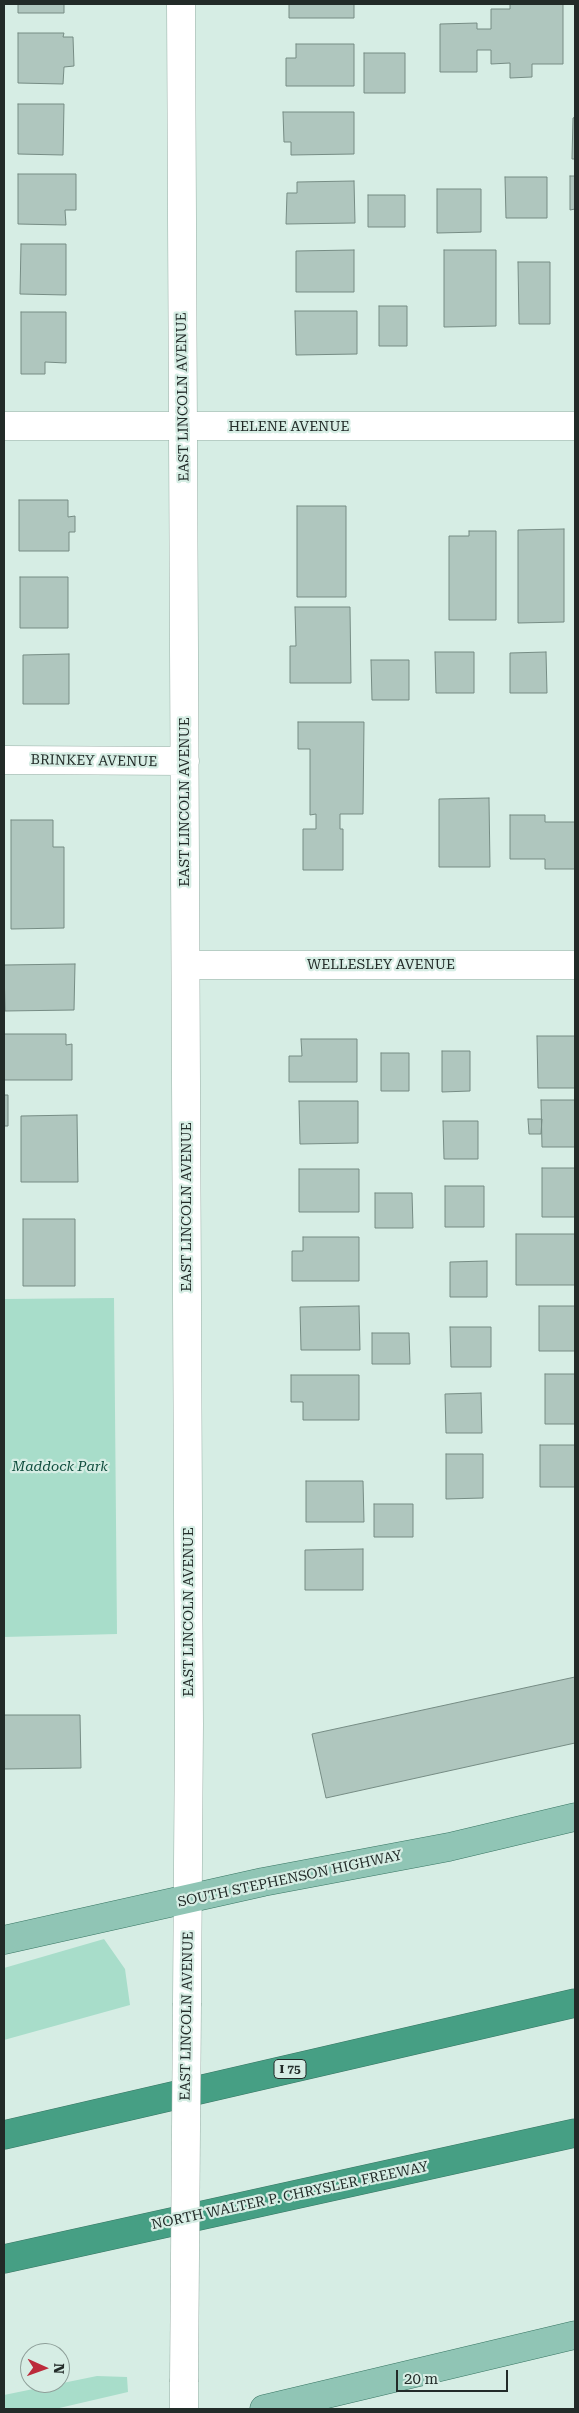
<!DOCTYPE html>
<style>
body{margin:0}
#map{position:relative;width:579px;height:2413px;overflow:hidden;background:#d6ede4;font-family:"Roboto Serif",serif}
canvas{display:block}
.frame{position:absolute;inset:0;border:5px solid #222b28;pointer-events:none}
.north{position:absolute;left:20px;top:2343px;width:50px;height:50px;box-sizing:border-box;background:#d6ede4;border:1px solid #8e9f99;border-radius:50%;rotate:92deg;font-size:14px;font-weight:700;line-height:20px;text-align:center;color:#222b28}
.north::after{content:'';display:block;margin:auto;width:18px;height:22px;background:#bc2b3b;clip-path:polygon(50% 0,100% 100%,50% 72%,0 100%)}
.scale{position:absolute;left:396px;top:2370px;width:112px;height:22px;box-sizing:border-box;border:2px solid #222b28;border-top:0;padding-left:6px;font-size:15px;line-height:18px;white-space:nowrap;color:#222b28;-webkit-text-stroke:4px #d6ede4;paint-order:stroke}
</style>
<div id="map">
<canvas width="579" height="2413"></canvas>
<div class="frame"></div>
<div class="north">N</div>
<div class="scale">20 m</div>
</div>
<script>
const c = document.querySelector('canvas').getContext('2d');
c.lineJoin = 'round';
function fill(path, color) { c.fillStyle = color; c.fill(path, 'evenodd'); }
const poly = rows => new Path2D(rows.map(r => 'M' + r).join(''));
function stroke(path, color, width, dash) { c.strokeStyle = color; c.lineWidth = width; c.lineCap = dash ? 'butt' : 'round'; c.setLineDash(dash || []); c.stroke(path); }
function write(font, color, halo, rows, align = 'center') {
  c.font = font + ' "Roboto Serif",serif'; c.lineWidth = 4.5; c.setLineDash([]); c.textBaseline = 'middle'; c.strokeStyle = halo; c.fillStyle = color; for (const [text, x, y, turn = 0] of rows) {
    c.save(); c.translate(x, y); c.rotate((+turn || 0) * Math.PI / 180); c.textAlign = isNaN(turn) ? turn : align; if (halo) c.strokeText(text, 0, 0); c.fillText(text, 0, 0); c.restore();
  }
}
fill(poly([
 [114,1298,117,1634,4,1637,4,1299],
 [104,1939,125,1969,130,2005,4,2040,4,1968],
 [97,2376,127,2377,128,2392,55,2409,4,2409,4,2395]
]), '#a8ddca');
const building = poly([
 [18,4,64,4,64,13,18,13,18,4],
 [289,4,354,4,354,18,289,18,289,4],
 [510,4,563,4,563,64,532,64,532,77,510,78,510,63,491,64,491,50,477,50,477,72,440,72,440,24,477,23,477,29,491,29,491,9,510,9,510,4],
 [18,33,64,33,63,37,73,37,74,66,64,67,63,84,18,83,18,33],
 [296,44,354,44,354,86,286,86,286,58,296,58,296,44],
 [364,53,405,53,405,93,364,93,364,53],
 [18,104,64,104,63,155,18,154,18,104],
 [283,112,354,112,354,154,291,155,291,142,284,142,283,112],
 [575,117,575,159,572,159,573,118,575,117],
 [18,174,76,174,76,210,65,210,66,225,18,224,18,174],
 [570,176,575,176,575,209,570,210,570,176],
 [505,177,547,177,547,218,506,218,505,177],
 [354,181,355,223,286,224,287,193,297,193,297,182,354,181],
 [437,189,481,189,481,232,437,233,437,189],
 [368,195,405,195,405,227,368,227,368,195],
 [21,244,66,244,66,295,20,294,21,244],
 [354,250,354,292,296,292,296,251,354,250],
 [444,250,496,250,496,326,444,327,444,250],
 [518,262,550,262,550,324,519,324,518,262],
 [379,306,407,306,407,346,379,346,379,306],
 [295,311,357,311,357,354,296,355,295,311],
 [21,312,66,312,66,363,45,362,45,374,21,374,21,312],
 [19,500,68,500,68,517,75,516,75,532,69,532,69,551,19,551,19,500],
 [297,506,346,506,346,597,297,597,297,506],
 [564,529,564,622,518,623,518,530,564,529],
 [469,531,496,531,496,620,449,620,449,536,469,536,469,531],
 [20,577,68,577,68,628,20,628,20,577],
 [295,607,350,607,351,683,290,683,290,646,296,646,295,607],
 [435,652,474,652,474,693,436,693,435,652],
 [546,652,547,693,510,693,510,653,546,652],
 [69,654,69,704,23,704,23,655,69,654],
 [371,660,409,660,409,700,372,700,371,660],
 [298,722,364,722,363,814,340,814,340,829,343,829,343,870,303,870,303,829,316,829,316,814,310,815,310,749,298,749,298,722],
 [489,798,490,867,439,867,439,799,489,798],
 [510,815,545,815,545,822,575,822,575,869,545,869,545,859,510,859,510,815],
 [11,820,53,820,53,847,64,847,64,928,11,929,11,820],
 [75,964,74,1010,5,1011,4,965,75,964],
 [4,1034,66,1034,66,1045,72,1044,72,1080,4,1080,4,1034],
 [537,1036,575,1036,575,1088,538,1088,537,1036],
 [301,1039,357,1039,357,1082,289,1082,289,1056,302,1056,301,1039],
 [442,1051,470,1051,470,1091,442,1092,442,1051],
 [381,1053,409,1053,409,1091,381,1091,381,1053],
 [4,1095,8,1095,8,1126,4,1126,4,1095],
 [541,1100,575,1100,575,1147,542,1147,541,1100],
 [299,1101,358,1101,358,1143,300,1144,299,1101],
 [77,1115,78,1182,21,1182,21,1116,77,1115],
 [528,1119,542,1119,541,1134,529,1134,528,1119],
 [443,1121,478,1121,478,1159,444,1159,443,1121],
 [542,1168,575,1168,575,1217,542,1217,542,1168],
 [299,1169,359,1169,359,1212,299,1212,299,1169],
 [445,1186,484,1186,484,1227,445,1227,445,1186],
 [375,1193,412,1193,413,1228,375,1228,375,1193],
 [23,1219,75,1219,75,1286,23,1286,23,1219],
 [516,1234,575,1234,575,1285,516,1285,516,1234],
 [303,1237,359,1237,359,1281,292,1281,292,1251,303,1251,303,1237],
 [487,1261,487,1297,450,1297,450,1262,487,1261],
 [359,1306,360,1350,301,1350,300,1307,359,1306],
 [539,1306,575,1306,575,1351,539,1351,539,1306],
 [450,1327,491,1327,491,1367,451,1367,450,1327],
 [372,1333,409,1333,410,1364,372,1364,372,1333],
 [545,1374,575,1374,575,1424,545,1424,545,1374],
 [291,1375,359,1375,359,1420,303,1420,303,1402,291,1402,291,1375],
 [481,1393,482,1433,446,1433,445,1394,481,1393],
 [540,1445,575,1445,575,1487,540,1487,540,1445],
 [446,1454,483,1454,483,1498,446,1499,446,1454],
 [306,1481,363,1481,364,1522,306,1522,306,1481],
 [374,1504,413,1504,413,1537,374,1537,374,1504],
 [363,1549,363,1590,305,1590,305,1550,363,1549],
 [575,1677,575,1743,326,1798,312,1734,575,1677],
 [4,1715,80,1715,81,1768,4,1769,4,1715]
]);
fill(building, '#afc6be');
stroke(building, '#768c84', 1);
const minor = poly([
 [181,4,189,1723,187,2003],
 [4,426,575,426],
 [4,760,185,761],
 [186,965,575,965],
 [184,2382,184,2409]
]);
const major = poly([
 [4,1940,263,1882,449,1847,575,1817],
 [264,2409,575,2335]
]);
const highway = poly([
 [4,2135,575,2003],
 [4,2259,575,2133]
]);
stroke(minor, '#98afa6', 29);
stroke(major, '#397664', 29);
stroke(highway, '#397664', 29);
stroke(minor, '#fff', 28);
stroke(major, '#90c5b5', 28);
stroke(highway, '#469f84', 28);
const minorBridge = poly([
 [184,2382,187,2003]
]);
stroke(minorBridge, '#98afa6', 29, []);
stroke(minorBridge, '#fff', 28);
for (const [x, y, w] of [
 [290,2069,32]
]) { const box = new Path2D(); box.roundRect(x - w / 2, y - 9.5, w, 19, 4); c.fillStyle = '#d6ede4'; c.fill(box); stroke(box, '#222b28', 1); }
write('bold 12px', '#222b28', null, [
 ["I 75",290,2069]
]);
write('14px', '#222b28', '#d6ede4', [
 ["EAST LINCOLN AVENUE",183,397,-91],
 ["HELENE AVENUE",289,427],
 ["BRINKEY AVENUE",94,761,1],
 ["EAST LINCOLN AVENUE",185,802,-90],
 ["WELLESLEY AVENUE",381,965],
 ["EAST LINCOLN AVENUE",187,1207,-90],
 ["EAST LINCOLN AVENUE",189,1612,-90],
 ["SOUTH STEPHENSON HIGHWAY",290,1879,-12],
 ["EAST LINCOLN AVENUE",187,2016,-89],
 ["NORTH WALTER P. CHRYSLER FREEWAY",290,2196,-12]
]);
write('italic 14px', '#0e4c3c', '#d6ede4', [
 ["Maddock Park",60,1467]
]);
</script>
